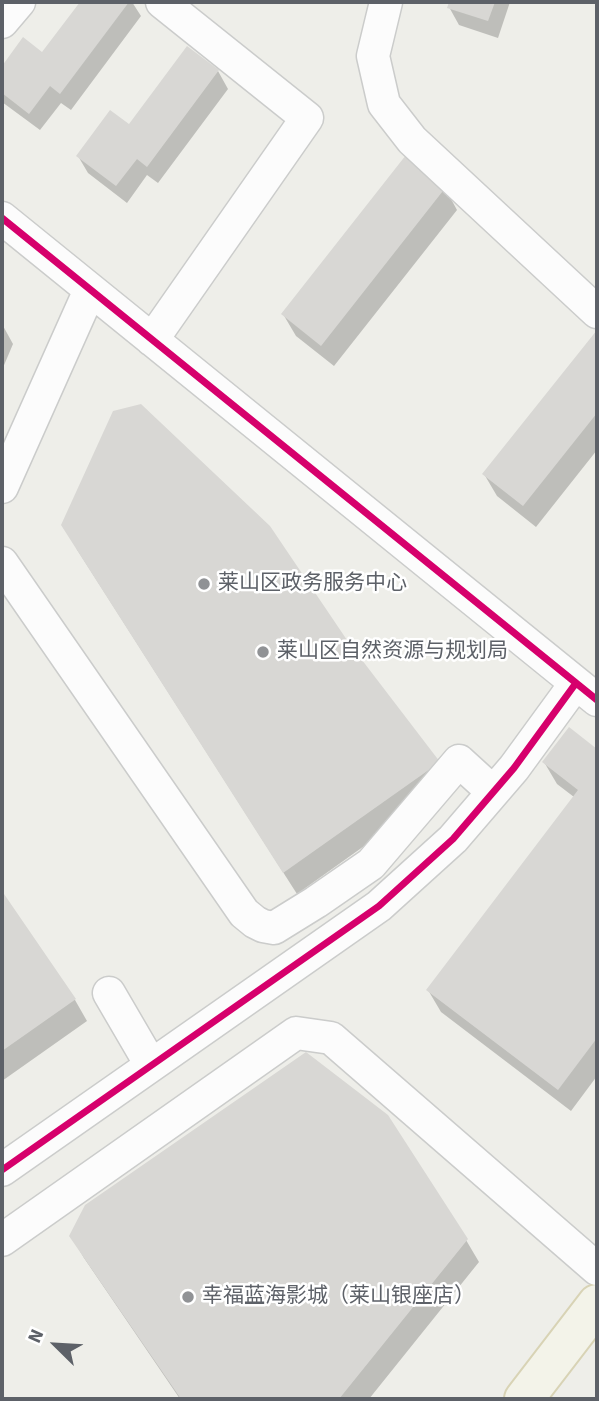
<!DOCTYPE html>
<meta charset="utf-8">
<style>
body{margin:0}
#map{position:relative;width:599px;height:1401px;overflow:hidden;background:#eeeee9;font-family:"Source Sans 3",sans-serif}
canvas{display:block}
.frame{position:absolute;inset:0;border:4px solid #5d6168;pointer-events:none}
.north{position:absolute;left:21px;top:1310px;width:70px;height:70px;-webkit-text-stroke:5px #fff;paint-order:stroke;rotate:294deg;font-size:19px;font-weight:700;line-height:28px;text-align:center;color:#5d6168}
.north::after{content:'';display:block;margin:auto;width:24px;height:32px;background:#5d6168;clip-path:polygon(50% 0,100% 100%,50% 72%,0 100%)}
</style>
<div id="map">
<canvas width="599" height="1401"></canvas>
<div class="frame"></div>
<div class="north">N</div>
</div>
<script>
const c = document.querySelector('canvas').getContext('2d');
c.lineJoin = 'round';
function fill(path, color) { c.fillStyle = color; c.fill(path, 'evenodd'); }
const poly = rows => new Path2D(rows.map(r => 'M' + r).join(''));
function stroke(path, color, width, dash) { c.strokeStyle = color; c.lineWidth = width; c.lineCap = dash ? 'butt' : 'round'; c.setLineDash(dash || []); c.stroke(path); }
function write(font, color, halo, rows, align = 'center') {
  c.font = font + ' "Source Sans 3","Noto Sans SC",sans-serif'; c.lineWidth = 5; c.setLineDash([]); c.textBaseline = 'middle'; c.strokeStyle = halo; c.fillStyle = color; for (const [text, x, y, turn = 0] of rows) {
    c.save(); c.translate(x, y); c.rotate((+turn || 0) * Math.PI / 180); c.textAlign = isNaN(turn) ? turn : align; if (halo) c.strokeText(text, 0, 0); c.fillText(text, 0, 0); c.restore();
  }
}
fill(poly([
 [82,2,132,2,141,16,71,110,61,103,40,130,2,102,2,69,23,40,43,54],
 [451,2,510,2,498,38,459,25,449,7],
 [218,71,228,89,158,183,147,175,127,203,88,173,78,156],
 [445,188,457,210,334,366,296,336,283,314],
 [2,324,13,344,2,370],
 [597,333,597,450,536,527,497,496,484,474],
 [76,548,348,644,451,784,297,894],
 [569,730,597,751,597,1076,571,1111,441,1012,428,990,574,797,557,784,544,762],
 [2,894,75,1000,87,1021,2,1081],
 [71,1236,466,1240,479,1262,369,1399,180,1399,84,1258]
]), '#0003');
fill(poly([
 [80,2,129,2,60,94,50,86,29,114,2,93,2,66,23,37,42,52],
 [449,2,495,2,488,21,447,8],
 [187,46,219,70,147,167,137,159,116,186,76,156,110,110,129,124],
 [406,155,446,187,321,346,281,314],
 [597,330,597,413,523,506,482,474],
 [141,404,270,526,349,643,440,762,283,873,61,525,113,411],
 [569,727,597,749,597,1038,558,1090,426,990,578,790,542,762],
 [2,891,76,999,2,1051],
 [306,1052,388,1115,468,1239,339,1399,181,1399,69,1236,85,1205]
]), '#d8d7d4');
const minor = poly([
 [386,2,373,56,384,104,412,140,597,312],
 [2,22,19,2],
 [2,218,597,700],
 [152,340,307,118,162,2],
 [2,487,90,290],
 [2,563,244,913,255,922,263,926,274,928,316,902,371,864,459,761,493,792],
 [109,993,151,1065],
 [2,1170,379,906,453,839,514,768,576,683],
 [2,1240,296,1033,331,1038,597,1269]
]);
const major = poly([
 [524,1399,597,1304]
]);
stroke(minor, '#cbcccb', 35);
stroke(major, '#d8d3b5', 42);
stroke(minor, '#fcfcfc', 32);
stroke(major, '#f3f3e9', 38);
stroke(poly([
 [2,218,597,700],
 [2,1170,379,906,453,839,514,768,576,683]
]), '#d6006c', 7);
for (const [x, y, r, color] of [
 [204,584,7,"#909295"],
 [263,652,7,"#909295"],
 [188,1297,7,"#909295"]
]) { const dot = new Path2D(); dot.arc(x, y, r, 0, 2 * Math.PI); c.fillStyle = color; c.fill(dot); stroke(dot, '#fff', 2.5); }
write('21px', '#5d6168', '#fff', [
 ["莱山区政务服务中心",218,584],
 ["莱山区自然资源与规划局",277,652],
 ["幸福蓝海影城（莱山银座店）",202,1297]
], 'left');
</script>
